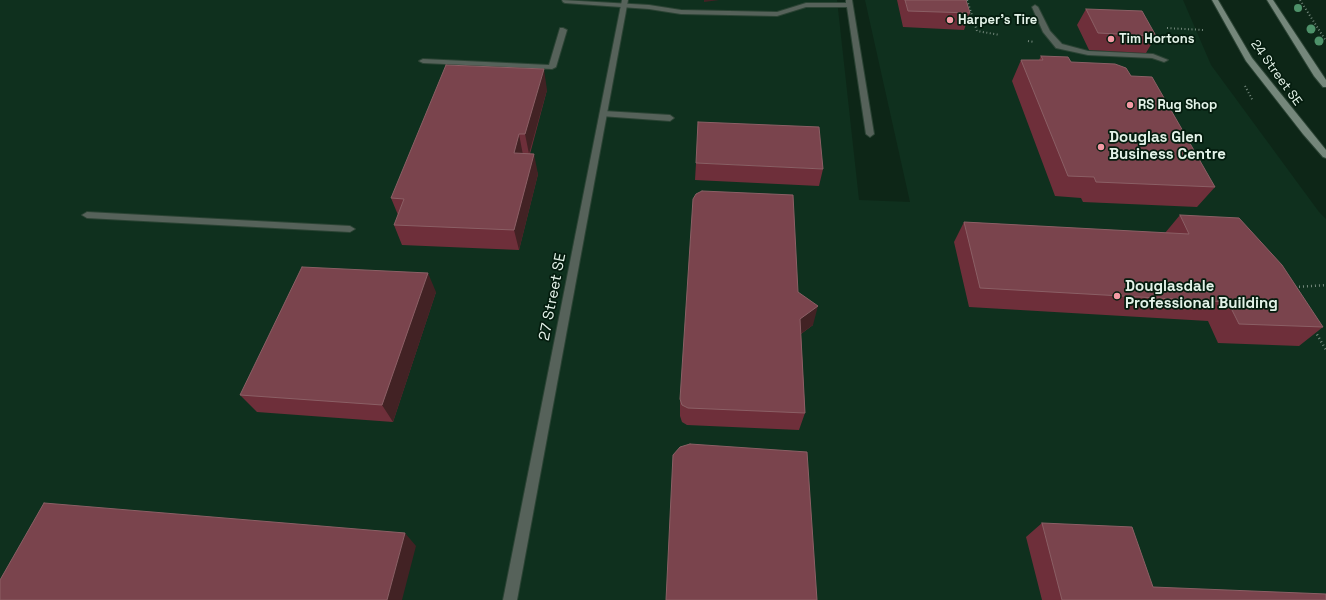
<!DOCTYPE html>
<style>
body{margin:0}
canvas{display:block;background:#0d2617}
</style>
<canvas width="1326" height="600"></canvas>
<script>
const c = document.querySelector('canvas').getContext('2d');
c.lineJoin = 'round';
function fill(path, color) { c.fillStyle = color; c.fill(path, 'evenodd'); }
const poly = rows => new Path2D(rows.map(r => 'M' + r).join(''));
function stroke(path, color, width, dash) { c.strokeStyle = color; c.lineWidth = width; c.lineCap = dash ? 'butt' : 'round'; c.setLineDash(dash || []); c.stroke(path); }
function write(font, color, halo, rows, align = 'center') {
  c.font = font + ' "Space Grotesk",sans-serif'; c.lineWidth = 3.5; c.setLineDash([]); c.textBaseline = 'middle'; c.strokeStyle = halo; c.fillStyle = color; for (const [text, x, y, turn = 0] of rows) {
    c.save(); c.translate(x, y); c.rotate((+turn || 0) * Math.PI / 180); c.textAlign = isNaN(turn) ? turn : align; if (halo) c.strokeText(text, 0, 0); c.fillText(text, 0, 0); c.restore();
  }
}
fill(poly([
 [0,0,837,0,859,200,910,202,865,0,1183,0,1211,65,1319,212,1326,219,1326,600,0,600]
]), '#0f301e');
const lane = poly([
 [562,0,649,5,681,10,777,12,806,3,846,3,846,0,852,0,874,134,870,137,866,134,847,7,806,7,777,16,681,14,649,9,565,3,563,2,562,0],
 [1035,5,1038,7,1050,31,1062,44,1088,51,1153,54,1168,60,1164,62,1152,58,1088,55,1056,48,1043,32,1032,7,1035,5],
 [560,28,563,28,567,30,556,67,552,69,423,63,419,61,423,59,549,65,560,28],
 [604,111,670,115,674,118,670,121,601,116,601,112,604,111],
 [87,212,350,226,355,229,350,232,87,218,82,215,87,212]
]);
const street = poly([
 [622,0,628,0,517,600,503,600,622,0]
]);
const secondary = poly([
 [1212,0,1218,0,1252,58,1326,150,1326,158,1323,157,1303,134,1246,61,1212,0],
 [1267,0,1273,0,1326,80,1326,87,1323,87,1314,76,1267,0]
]);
stroke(lane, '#2b4334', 2);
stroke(street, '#2b4334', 2);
stroke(secondary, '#2b4334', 2);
stroke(poly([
 [967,0,977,31,1000,35],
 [1300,0,1326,41],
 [1167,28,1203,30],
 [1028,41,1034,42],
 [1245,86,1253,101]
]), '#73877b', 2, [1, 2.5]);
stroke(poly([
 [1295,287,1326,285],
 [1315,331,1326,350]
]), '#73877b', 2.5, [1, 3]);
fill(lane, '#56625a');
fill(street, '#56625a');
fill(secondary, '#75877b');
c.fillStyle = '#4e926a';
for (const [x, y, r] of [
 [1298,8,4],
 [1311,29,4.5],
 [1319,41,4.5]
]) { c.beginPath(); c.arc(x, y, r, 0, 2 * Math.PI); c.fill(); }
fill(poly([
 [897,0,966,0,970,13,964,30,903,27],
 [1086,9,1156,36,1146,53,1089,50,1077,25],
 [1041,56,1071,62,1131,76,1215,187,1197,207,1083,202,1081,198,1055,196,1012,81,1021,60,1039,60],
 [547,90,530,154,538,174,519,250,402,245,394,225,398,215,391,198],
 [696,163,823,169,819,186,695,180],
 [1180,215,1323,327,1299,346,1218,343,1208,321,969,307,954,242,964,222,1165,233],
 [436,292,393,422,257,412,240,395],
 [798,292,813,325,801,334,805,413,799,430,687,425,682,422,680,416,680,399],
 [1042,523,1153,587,1326,600,1042,600,1026,537]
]), '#6e2f3a');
fill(poly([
 [704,0,719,0,704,2],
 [544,69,547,90,529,154,525,134],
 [519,134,523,155,514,153],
 [534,154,538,174,519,250,514,230],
 [428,273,436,292,393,422,382,405],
 [818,306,813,325,795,338,800,319],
 [405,533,416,546,402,600,387,600]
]), '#422224');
const building = poly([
 [905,0,966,0,970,13,908,11,905,0],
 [1086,9,1142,11,1156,36,1098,33,1086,9],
 [1041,56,1068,57,1071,62,1115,64,1126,68,1131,76,1152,77,1215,187,1096,182,1094,177,1068,176,1021,60,1043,60,1041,56],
 [446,65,544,69,525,134,519,134,514,153,534,154,514,230,394,225,404,199,391,198,446,65],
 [698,122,819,127,823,169,696,163,698,122],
 [702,191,793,195,798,292,818,306,800,319,805,413,688,408,682,405,680,399,693,199,696,194,702,191],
 [1180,215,1239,218,1282,265,1323,327,1239,324,1228,302,980,288,964,222,1189,234,1180,215],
 [302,267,428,273,382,405,240,395,302,267],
 [690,444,807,452,817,600,666,600,673,455,680,447,690,444],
 [44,503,405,533,387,600,0,600,0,580,44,503],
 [1042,523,1132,527,1153,587,1326,594,1326,600,1062,600,1042,523]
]);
fill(building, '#7a444d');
stroke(building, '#8b5f65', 1);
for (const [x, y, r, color] of [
 [950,20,4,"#f49aa5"],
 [1111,39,4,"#f49aa5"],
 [1130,105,4,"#f49aa5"],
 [1101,147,4,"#f49aa5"],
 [1117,296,4,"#f49aa5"]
]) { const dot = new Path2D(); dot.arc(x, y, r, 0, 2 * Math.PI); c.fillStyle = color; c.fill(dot); stroke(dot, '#041c0e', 1.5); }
write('bold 13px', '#e3f2e8', '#041c0e', [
 ["Harper's Tire",958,20],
 ["Tim Hortons",1119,39],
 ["RS Rug Shop",1138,105]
], 'left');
write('13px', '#e3f2e8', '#041c0e', [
 ["24 Street SE",1276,73,54]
]);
write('bold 15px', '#e3f2e8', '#041c0e', [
 ["Douglas Glen",1109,138],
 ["Business Centre",1109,155],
 ["Douglasdale",1125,287],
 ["Professional Building",1125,304]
], 'left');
write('15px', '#e3f2e8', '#041c0e', [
 ["27 Street SE",553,297,-79]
]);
</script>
